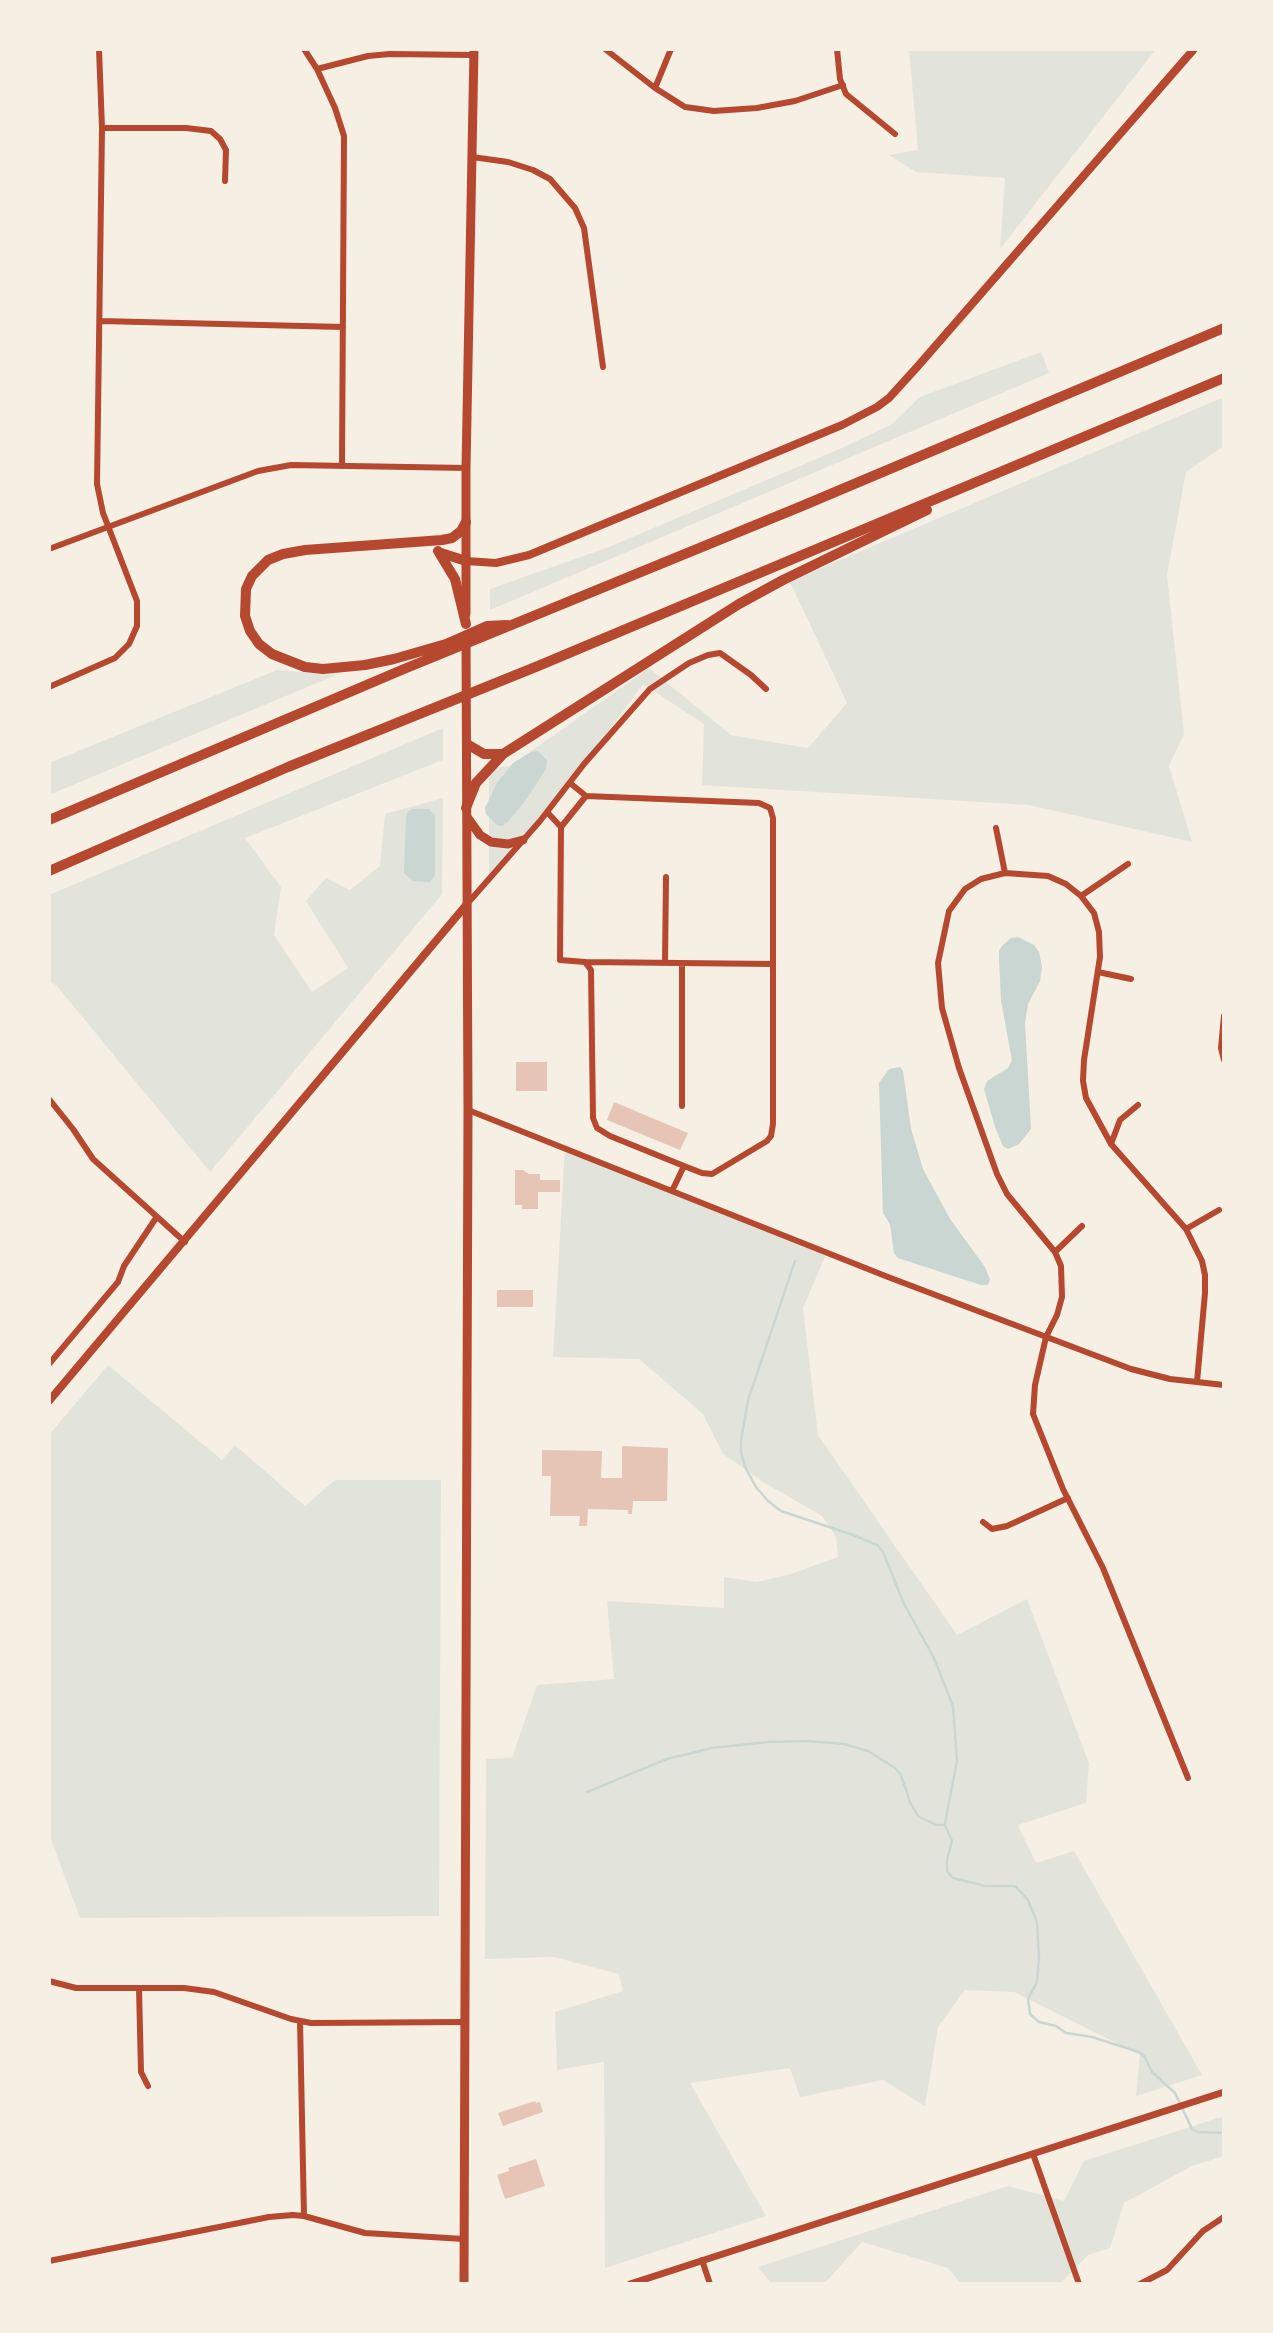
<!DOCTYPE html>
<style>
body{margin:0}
#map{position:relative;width:1273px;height:2333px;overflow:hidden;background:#f6efe4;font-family:"Open Sans",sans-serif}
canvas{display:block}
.frame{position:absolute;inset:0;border:51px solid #f6efe4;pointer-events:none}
</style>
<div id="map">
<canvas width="1273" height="2333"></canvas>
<div class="frame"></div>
</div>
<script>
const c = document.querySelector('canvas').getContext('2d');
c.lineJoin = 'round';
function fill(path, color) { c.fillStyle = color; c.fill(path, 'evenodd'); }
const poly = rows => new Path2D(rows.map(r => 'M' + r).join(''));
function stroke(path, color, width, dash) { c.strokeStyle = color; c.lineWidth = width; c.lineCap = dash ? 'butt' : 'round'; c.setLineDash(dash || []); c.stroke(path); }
fill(poly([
 [909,49,1156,49,1000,249,1005,178,916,172,889,155,918,150],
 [1041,352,1049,373,490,610,490,589,609,547,842,448,892,424,920,397],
 [1224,397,1224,446,1186,472,1167,575,1184,734,1169,766,1192,842,1029,805,702,785,704,724,643,684,584,765,489,880,489,769,510,766,649,668,731,735,808,748,847,703,791,584,786,583],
 [277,670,336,675,49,795,49,763],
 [443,728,443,760,245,838,281,887,274,935,312,992,348,968,306,901,326,878,350,890,380,866,385,814,443,798,442,894,210,1172,56,985,49,982,49,895],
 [565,1148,828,1250,803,1308,818,1435,957,1635,1027,1599,1089,1763,1086,1803,1018,1825,1036,1863,1074,1851,1202,2075,1136,2096,1140,2055,1014,1992,965,1990,938,2027,925,2106,883,2080,800,2097,790,2068,690,2083,766,2216,605,2268,604,2062,557,2070,555,2012,623,1991,619,1974,554,1957,485,1959,486,1759,512,1758,537,1685,614,1679,607,1601,724,1608,724,1577,757,1582,791,1574,838,1557,836,1537,822,1516,765,1483,723,1454,703,1414,639,1359,553,1357],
 [108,1365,222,1460,235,1445,305,1506,335,1480,441,1480,439,1916,80,1918,49,1834,49,1435],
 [1224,2116,1224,2156,1192,2166,1124,2203,1110,2248,1088,2255,1060,2284,961,2284,948,2268,862,2242,824,2284,772,2284,758,2267,1008,2186,1064,2201,1084,2161]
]), '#e2e4dc');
fill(poly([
 [538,751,547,760,546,769,528,797,508,822,502,826,497,825,486,814,485,808,497,783,513,763,531,752],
 [412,809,429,809,435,815,435,875,430,882,413,881,404,873,406,817,408,811],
 [1018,937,1034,945,1039,952,1042,967,1040,981,1028,1004,1025,1023,1031,1129,1019,1144,1008,1149,1003,1146,995,1127,984,1089,987,1081,1008,1068,1012,1061,1001,1000,999,959,999,950,1003,945,1011,938],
 [900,1067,903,1071,911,1129,923,1169,950,1219,985,1267,990,1280,988,1285,981,1285,898,1258,894,1253,890,1224,883,1213,879,1083,889,1069]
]), '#c9d6d2');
stroke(poly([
 [795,1261,748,1400,741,1441,741,1452,745,1467,756,1487,768,1501,781,1511,853,1535,877,1545,883,1552,904,1604,934,1658,953,1706,957,1761,946,1818,945,1825,952,1841,947,1860,947,1871,953,1878,985,1886,1015,1886,1028,1900,1037,1922,1039,1958,1037,1982,1028,1999,1030,2014,1039,2022,1056,2026,1066,2033,1092,2037,1139,2052,1145,2057,1152,2072,1175,2093,1192,2129,1198,2132,1224,2133],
 [587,1792,667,1759,712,1748,768,1742,807,1741,844,1744,868,1751,895,1768,901,1775,910,1802,918,1816,936,1825,945,1825]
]), '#c9d6d2', 2.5);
fill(poly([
 [516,1062,547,1062,547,1091,516,1091],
 [614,1102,688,1133,680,1150,607,1120],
 [515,1170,523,1170,529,1174,540,1174,540,1180,560,1180,560,1192,538,1192,538,1209,522,1209,522,1205,515,1205],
 [497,1290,533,1290,533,1307,497,1307],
 [622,1446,668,1448,667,1501,633,1501,632,1514,628,1514,628,1510,588,1509,587,1526,579,1526,580,1516,550,1516,551,1476,542,1476,542,1450,602,1451,601,1478,622,1478],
 [535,2101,536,2103,540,2102,543,2112,503,2126,498,2113],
 [536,2159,545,2186,505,2199,497,2175,509,2171,508,2168]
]), '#e6c5b7');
stroke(poly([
 [304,49,317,69,335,108,344,136,342,464],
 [605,49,655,88,685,107,714,111,757,108,795,101,843,85],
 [837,49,840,79,846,94,895,134],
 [317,69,368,56,390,54,474,55],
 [655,88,671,49],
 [102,128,186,128,211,131,220,139,226,150,225,181],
 [472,157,508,162,533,170,550,179,575,208,584,228,603,367],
 [100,321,343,327],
 [49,549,258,471,291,465,466,468],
 [49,687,115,658,129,644,137,626,137,601,103,513,97,484,102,128,99,49],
 [570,783,586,796],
 [547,812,561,827,560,960,585,962,591,970,593,1118,597,1128,610,1136,684,1166,702,1173,712,1174,767,1141,771,1136,773,1124,773,964,585,962],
 [561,827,586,796,759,803,770,808,773,818,773,964],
 [996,828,1005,873],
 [1081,896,1128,864],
 [467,904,540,821,584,764,650,689,689,663,708,655,720,653,751,675,766,689],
 [665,963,666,877],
 [1098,972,1131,979],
 [1224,1016,1221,1048,1224,1060],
 [49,1099,73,1129,93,1159,185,1242],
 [682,1106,682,963],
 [468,1110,888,1277,1131,1369,1170,1379,1224,1385],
 [1111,1144,1120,1120,1138,1105],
 [672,1191,684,1166],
 [1186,1229,1219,1210],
 [1055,1252,1082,1226],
 [49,1364,118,1282,124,1266,156,1218],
 [983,1522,992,1529,1007,1526,1068,1498],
 [1188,1778,1103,1568,1063,1489,1033,1414,1035,1385,1046,1337,1057,1315,1062,1297,1061,1266,1055,1252,1007,1194,997,1174,959,1068,942,1008,938,963,949,911,965,889,981,879,1005,873,1048,876,1066,884,1081,896,1094,913,1099,932,1100,957,1084,1060,1083,1081,1086,1098,1111,1144,1186,1229,1202,1261,1205,1275,1205,1293,1197,1382],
 [49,1981,76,1988,184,1988,214,1992,291,2019,311,2023,464,2022],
 [139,1988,141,2072,148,2086],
 [300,2021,304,2216],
 [1033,2154,1079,2284],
 [702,2260,710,2284],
 [49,2261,269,2217,293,2215,304,2216,365,2233,464,2239],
 [1140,2284,1167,2270,1203,2231,1224,2217]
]), '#b5482f', 6);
stroke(poly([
 [630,2284,1224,2092]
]), '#b5482f', 7);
stroke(poly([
 [466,561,496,563,529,555,842,425,877,407,889,398,918,366,1194,49],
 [49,1401,467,904]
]), '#b5482f', 8);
stroke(poly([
 [466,614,466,468,474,49],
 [467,817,480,835,491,842,508,844,523,840],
 [464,2284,468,1110,466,639]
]), '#b5482f', 9);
stroke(poly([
 [466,522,461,531,452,538,442,540,305,550,283,554,268,560,252,576,246,589,245,616,250,631,259,644,272,654,305,667,323,669,365,665,394,659,446,644,487,626,507,625],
 [438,551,455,579,466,624],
 [441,553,466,561],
 [467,744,484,754,503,754,739,604,783,580,927,510],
 [466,808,476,783,503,754],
 [49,820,404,669,802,506,1224,328],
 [49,871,288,767,538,666,1224,378]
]), '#b5482f', 10);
</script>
